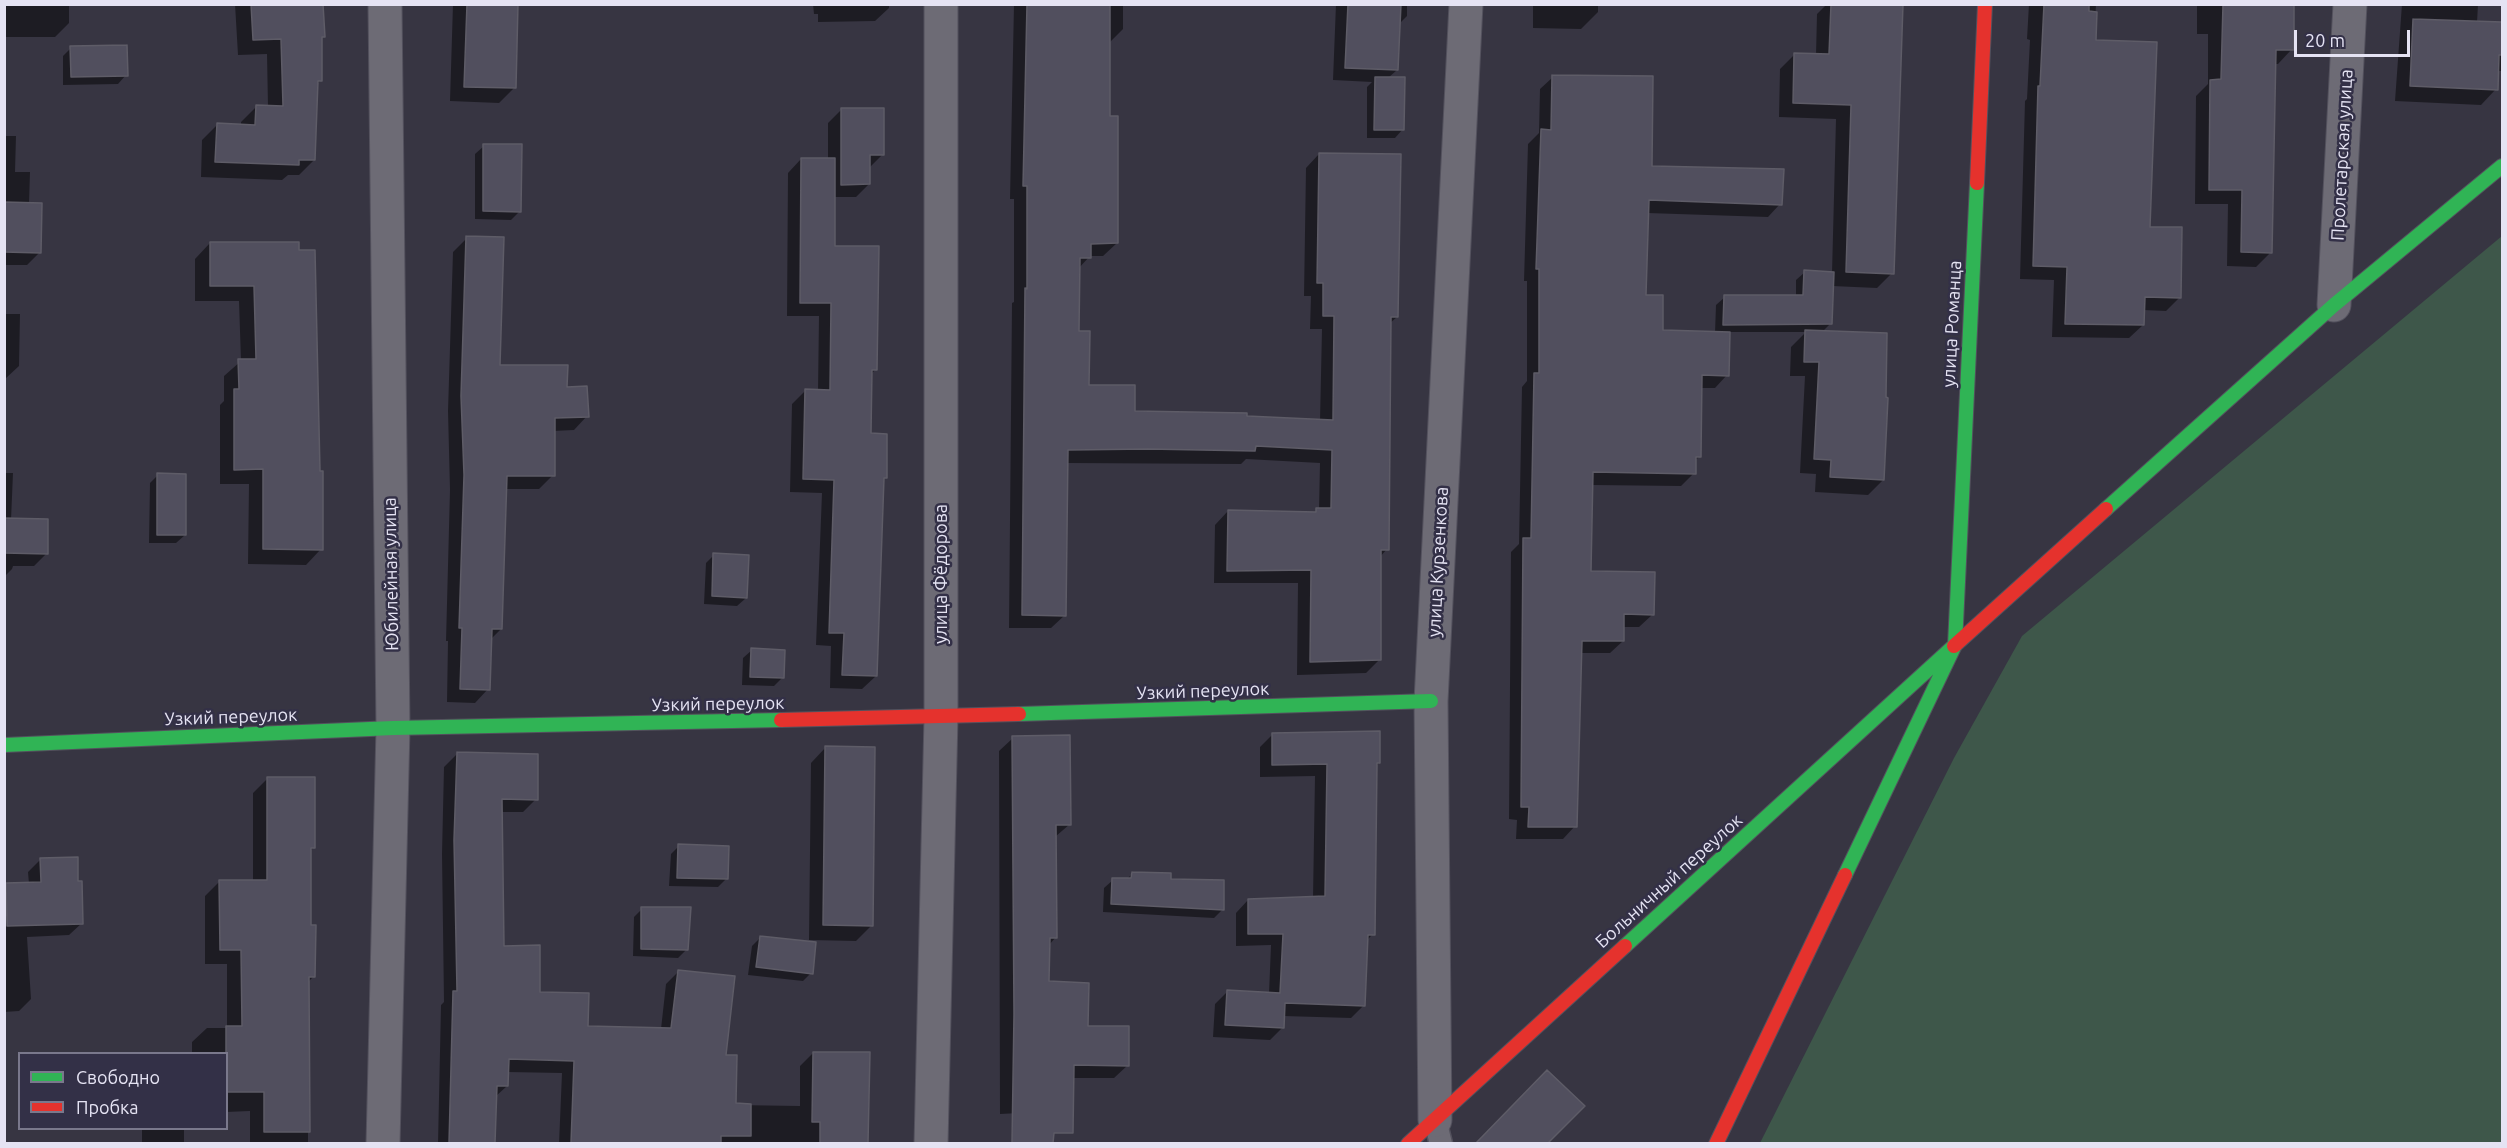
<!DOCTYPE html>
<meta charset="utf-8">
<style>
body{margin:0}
#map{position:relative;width:2507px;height:1148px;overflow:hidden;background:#373542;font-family:Ubuntu,sans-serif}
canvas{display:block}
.frame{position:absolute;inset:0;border:6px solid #e5e3f3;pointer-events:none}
.legend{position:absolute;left:18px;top:1052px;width:210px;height:78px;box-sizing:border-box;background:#333047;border:2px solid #7a788c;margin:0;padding:8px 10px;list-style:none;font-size:18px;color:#e5e3f3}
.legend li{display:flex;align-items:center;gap:12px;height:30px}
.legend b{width:30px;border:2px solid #7a788c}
.scale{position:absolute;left:2294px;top:30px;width:116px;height:27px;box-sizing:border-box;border:3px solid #e5e3f3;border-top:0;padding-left:8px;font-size:18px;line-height:21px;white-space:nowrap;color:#e5e3f3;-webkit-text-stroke:4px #333047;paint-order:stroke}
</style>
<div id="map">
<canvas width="2507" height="1148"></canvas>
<div class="frame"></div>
<ul class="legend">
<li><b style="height:8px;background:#30b455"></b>Свободно</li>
<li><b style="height:8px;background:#e5322d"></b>Пробка</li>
</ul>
<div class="scale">20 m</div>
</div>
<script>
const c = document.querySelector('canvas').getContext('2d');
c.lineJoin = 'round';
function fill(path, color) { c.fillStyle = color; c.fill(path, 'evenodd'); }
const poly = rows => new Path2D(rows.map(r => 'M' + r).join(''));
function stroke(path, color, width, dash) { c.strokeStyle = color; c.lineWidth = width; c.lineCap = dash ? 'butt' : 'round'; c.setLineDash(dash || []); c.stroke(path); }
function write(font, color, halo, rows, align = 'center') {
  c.font = font + ' Ubuntu,sans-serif'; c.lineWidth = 5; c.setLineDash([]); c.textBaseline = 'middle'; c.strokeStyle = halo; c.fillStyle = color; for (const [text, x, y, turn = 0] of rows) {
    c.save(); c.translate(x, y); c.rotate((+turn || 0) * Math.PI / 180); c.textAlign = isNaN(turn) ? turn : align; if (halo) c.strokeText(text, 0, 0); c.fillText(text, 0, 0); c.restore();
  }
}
fill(poly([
 [2502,236,2502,1143,1760,1143,1954,758,2022,636]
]), '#3e574a');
fill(poly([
 [4,4,69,4,69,23,55,37,4,37],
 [235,4,322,4,323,36,320,39,321,80,317,84,314,160,299,175,288,175,282,180,201,177,202,140,217,125,241,126,241,122,256,107,268,107,267,54,238,55],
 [453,4,517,4,514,88,499,103,450,101],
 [813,4,889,4,889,8,875,21,818,22,818,14,814,14],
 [1014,4,1123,4,1123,29,1109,43,1108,117,1117,243,1103,256,1090,256,1078,269,1077,332,1087,386,1133,413,1320,421,1322,329,1310,329,1311,296,1304,296,1306,168,1319,154,1397,317,1389,324,1387,549,1379,558,1379,660,1366,673,1297,675,1298,583,1214,583,1215,525,1228,511,1313,513,1319,510,1320,463,1246,459,1241,464,1067,463,1065,615,1051,628,1009,628,1012,303,1014,302,1014,199,1010,199],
 [1336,4,1407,4,1407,16,1399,24,1397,70,1388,78,1403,129,1395,138,1367,138,1367,87,1372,82,1333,80],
 [1533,4,1598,4,1598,12,1581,29,1533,28],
 [1827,4,1903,4,1892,273,1877,288,1832,286,1831,323,1822,332,1883,480,1868,495,1815,492,1816,474,1800,473,1805,376,1790,376,1791,347,1806,332,1728,332,1727,375,1715,388,1700,388,1699,457,1694,461,1694,473,1681,486,1592,485,1590,572,1652,615,1639,627,1623,627,1623,641,1610,653,1580,653,1575,826,1563,839,1516,839,1517,820,1509,819,1511,552,1519,544,1522,387,1527,381,1527,281,1524,281,1528,144,1539,133,1540,89,1553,77,1650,168,1780,204,1768,217,1647,213,1645,297,1661,332,1715,333,1716,305,1725,297,1796,297,1796,280,1805,272,1832,273,1836,119,1779,117,1780,69,1795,54,1816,55,1817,14],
 [2029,4,2096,4,2094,41,2149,228,2180,297,2166,311,2143,310,2143,325,2129,338,2052,337,2054,280,2020,279,2025,101,2027,99,2030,40,2027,39],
 [2197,4,2275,4,2292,49,2278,64,2274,64,2271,252,2256,267,2227,266,2228,204,2195,204,2196,96,2208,84,2208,34,2197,34],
 [2402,4,2478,4,2477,23,2502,24,2502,71,2497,71,2496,89,2481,105,2395,101],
 [71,48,126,75,118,84,63,85,63,56],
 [841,110,883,154,870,167,869,184,856,197,834,197,834,248,876,369,871,374,869,435,885,478,882,481,876,676,862,689,830,688,831,646,816,645,822,493,790,492,792,404,805,391,818,391,819,316,787,316,788,173,801,159,828,159,828,123],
 [4,136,16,136,15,172,30,172,29,204,40,252,27,265,4,265],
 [484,146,519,212,511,220,475,219,475,154],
 [467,238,499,367,566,389,587,416,574,430,553,431,553,475,539,489,505,489,501,629,490,640,488,689,475,703,447,702,448,641,446,641,450,490,448,411,453,252],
 [210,243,298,252,321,549,306,565,248,564,249,484,220,484,220,405,224,401,224,376,241,361,239,301,195,301,195,259],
 [4,314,20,314,19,366,5,379],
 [4,473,13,473,11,520,47,553,34,566,13,566,12,569,4,577],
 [158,475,185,535,176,543,149,543,150,483],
 [714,555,746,598,737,606,704,604,706,563],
 [752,650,782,678,774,686,742,685,743,658],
 [1272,735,1379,763,1376,766,1373,934,1366,941,1364,1005,1351,1018,1283,1016,1283,1027,1270,1040,1213,1037,1215,1004,1227,992,1269,994,1271,945,1236,946,1236,913,1248,900,1313,898,1315,776,1260,777,1260,747],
 [1013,738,1070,824,1055,837,1056,937,1049,945,1048,982,1087,1027,1128,1065,1114,1078,1073,1078,1059,1111,1000,1114,999,751],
 [826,747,872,925,856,941,809,940,811,763],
 [457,754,536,799,523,812,500,812,503,947,539,994,587,1027,661,1029,666,984,679,971,724,1057,735,1105,800,1106,800,1066,813,1053,868,1053,867,1144,681,1144,681,1136,625,1136,617,1144,559,1144,562,1073,507,1072,507,1086,495,1097,494,1144,438,1144,441,1005,444,1002,442,854,444,767],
 [268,778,313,848,310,851,309,927,313,977,308,982,308,1144,250,1144,250,1111,226,1112,226,1054,192,1054,192,1042,207,1028,227,1028,227,964,205,964,205,896,220,881,253,881,253,793],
 [679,846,726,879,718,887,669,886,671,854],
 [40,860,77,882,82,923,69,935,27,937,31,999,19,1011,4,1012,4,884,29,884,28,872],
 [1132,874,1169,880,1223,909,1214,918,1103,912,1104,888,1113,880,1126,880],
 [642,909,687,949,678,958,633,956,634,917],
 [760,938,811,973,803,981,748,975,752,946],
 [1548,1072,1583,1106,1546,1144,1478,1144],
 [142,1128,184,1128,184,1144,142,1144]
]), '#0007');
const building = poly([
 [251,4,323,4,325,37,322,37,322,81,318,81,315,160,299,160,299,165,215,162,217,123,255,125,256,105,283,106,281,39,253,40,251,4],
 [467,4,518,4,516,88,464,87,467,4],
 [1027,4,1110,4,1110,116,1118,116,1118,243,1091,244,1091,258,1080,258,1079,331,1090,331,1089,385,1135,385,1135,411,1247,413,1247,416,1333,420,1334,316,1323,316,1323,283,1317,283,1319,153,1401,154,1398,317,1391,317,1389,550,1381,550,1381,660,1310,662,1311,570,1227,571,1228,510,1316,512,1316,508,1331,508,1332,450,1256,446,1255,451,1148,449,1068,450,1066,616,1022,615,1025,288,1027,289,1027,186,1023,186,1027,4],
 [1348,4,1401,4,1398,70,1345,68,1348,4],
 [1831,4,1903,4,1894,274,1846,272,1851,105,1793,103,1794,53,1829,54,1831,4],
 [2044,4,2089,4,2089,11,2097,12,2096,40,2157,42,2150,227,2182,227,2181,298,2145,297,2144,325,2065,324,2067,267,2033,266,2038,86,2040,86,2044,4],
 [2223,4,2294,4,2294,50,2276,50,2272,253,2241,252,2242,190,2209,190,2210,80,2221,79,2223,4],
 [2413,19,2502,22,2502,55,2499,55,2498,90,2410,86,2413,19],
 [127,45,128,76,71,77,70,46,127,45],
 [1552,75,1653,76,1652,166,1784,169,1782,205,1649,200,1646,295,1663,295,1663,330,1730,332,1729,376,1702,375,1701,457,1696,457,1696,474,1593,472,1591,571,1655,572,1654,615,1624,614,1624,641,1582,641,1577,827,1528,827,1529,807,1521,807,1523,538,1531,538,1534,373,1539,373,1539,269,1536,269,1541,129,1551,130,1552,75],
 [1375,77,1405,77,1404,130,1374,130,1375,77],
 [841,108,884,108,884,155,870,155,870,184,841,185,841,108],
 [483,144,522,144,521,212,483,211,483,144],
 [801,158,835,158,835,246,879,246,877,370,872,370,871,433,887,434,887,478,884,478,877,676,842,675,844,633,829,633,834,480,803,479,805,389,830,390,831,303,800,303,801,158],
 [4,202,42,203,41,253,4,252,4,202],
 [466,236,504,237,500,365,568,365,567,387,587,386,589,417,555,418,555,476,507,476,502,629,492,629,490,690,460,689,462,628,459,628,464,475,461,396,466,236],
 [210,242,299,242,299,250,315,250,320,471,323,471,323,550,263,549,263,469,234,470,234,389,239,389,238,359,256,359,254,286,210,286,210,242],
 [1804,270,1834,272,1832,324,1723,325,1724,295,1803,295,1804,270],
 [1805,330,1887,333,1886,397,1888,398,1884,480,1830,477,1831,460,1814,459,1819,362,1804,362,1805,330],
 [157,473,186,474,186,535,157,535,157,473],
 [4,518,48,519,48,554,4,553,4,518],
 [713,553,749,555,747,598,712,596,713,553],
 [751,648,785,650,784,678,750,677,751,648],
 [1380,731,1380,763,1377,763,1375,935,1368,935,1365,1006,1285,1003,1284,1028,1225,1025,1227,990,1280,993,1283,934,1248,934,1248,899,1325,896,1327,764,1272,765,1272,733,1380,731],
 [1070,735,1071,825,1056,825,1057,938,1050,938,1049,981,1089,983,1088,1026,1129,1026,1129,1066,1074,1065,1073,1133,1054,1133,1053,1143,1012,1143,1014,1014,1012,736,1070,735],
 [825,746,875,747,873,926,823,925,825,746],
 [457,752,538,754,538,800,502,799,504,946,540,945,540,992,589,993,588,1026,671,1028,678,970,735,976,726,1055,737,1055,736,1103,751,1104,751,1136,721,1136,721,1143,571,1143,574,1061,509,1059,508,1086,497,1086,495,1143,449,1143,453,991,457,991,454,840,457,752],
 [267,777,315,777,315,848,311,848,311,925,316,925,315,977,309,977,310,1132,264,1132,264,1092,226,1092,226,1026,242,1026,241,950,220,950,219,880,267,880,267,777],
 [678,844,729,846,728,879,677,878,678,844],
 [78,857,78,881,82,881,83,924,7,926,6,883,41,882,40,858,78,857],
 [1132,872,1171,873,1171,879,1224,880,1224,910,1111,904,1112,878,1131,878,1132,872],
 [641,907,691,907,688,950,641,949,641,907],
 [760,936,816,942,813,974,756,967,760,936],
 [813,1052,870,1052,868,1143,820,1143,820,1122,812,1122,813,1052],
 [1547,1070,1585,1106,1548,1143,1476,1143,1547,1070]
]);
fill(building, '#514f5e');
stroke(building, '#5e5c67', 1.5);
const lane = poly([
 [1435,1120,1441,1144]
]);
const street = poly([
 [2334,305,2350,4],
 [1435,1120,1431,701,1466,4],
 [383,1144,393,728,385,4],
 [931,1144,941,717,941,4]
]);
const fast = poly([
 [2106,509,2334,305,2502,166],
 [1019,714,1431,701],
 [4,745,393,728,781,720],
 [1845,875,1955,645,1977,183],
 [1625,946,1954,646]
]);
const jam = poly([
 [1977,183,1985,4],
 [1954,646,2106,509],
 [781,720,1019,714],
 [1408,1144,1625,946],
 [1716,1144,1845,875]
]);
stroke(lane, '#53515d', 25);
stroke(street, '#53515d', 35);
stroke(fast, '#53515d', 16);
stroke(jam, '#53515d', 16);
stroke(lane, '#6d6b75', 22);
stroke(street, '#6d6b75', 33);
stroke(fast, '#30b455', 14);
stroke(jam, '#e5322d', 14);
write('18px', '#e5e3f3', '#333047', [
 ["Пролетарская улица",2342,155,-87],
 ["улица Романца",1952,324,-87],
 ["улица Курзенкова",1438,562,-87],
 ["Юбилейная улица",391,574,-91],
 ["улица Фёдорова",941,574,-90],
 ["Узкий переулок",1203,691,-2],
 ["Узкий переулок",718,704,-1],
 ["Узкий переулок",231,717,-2],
 ["Больничный переулок",1669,881,-42]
]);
</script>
